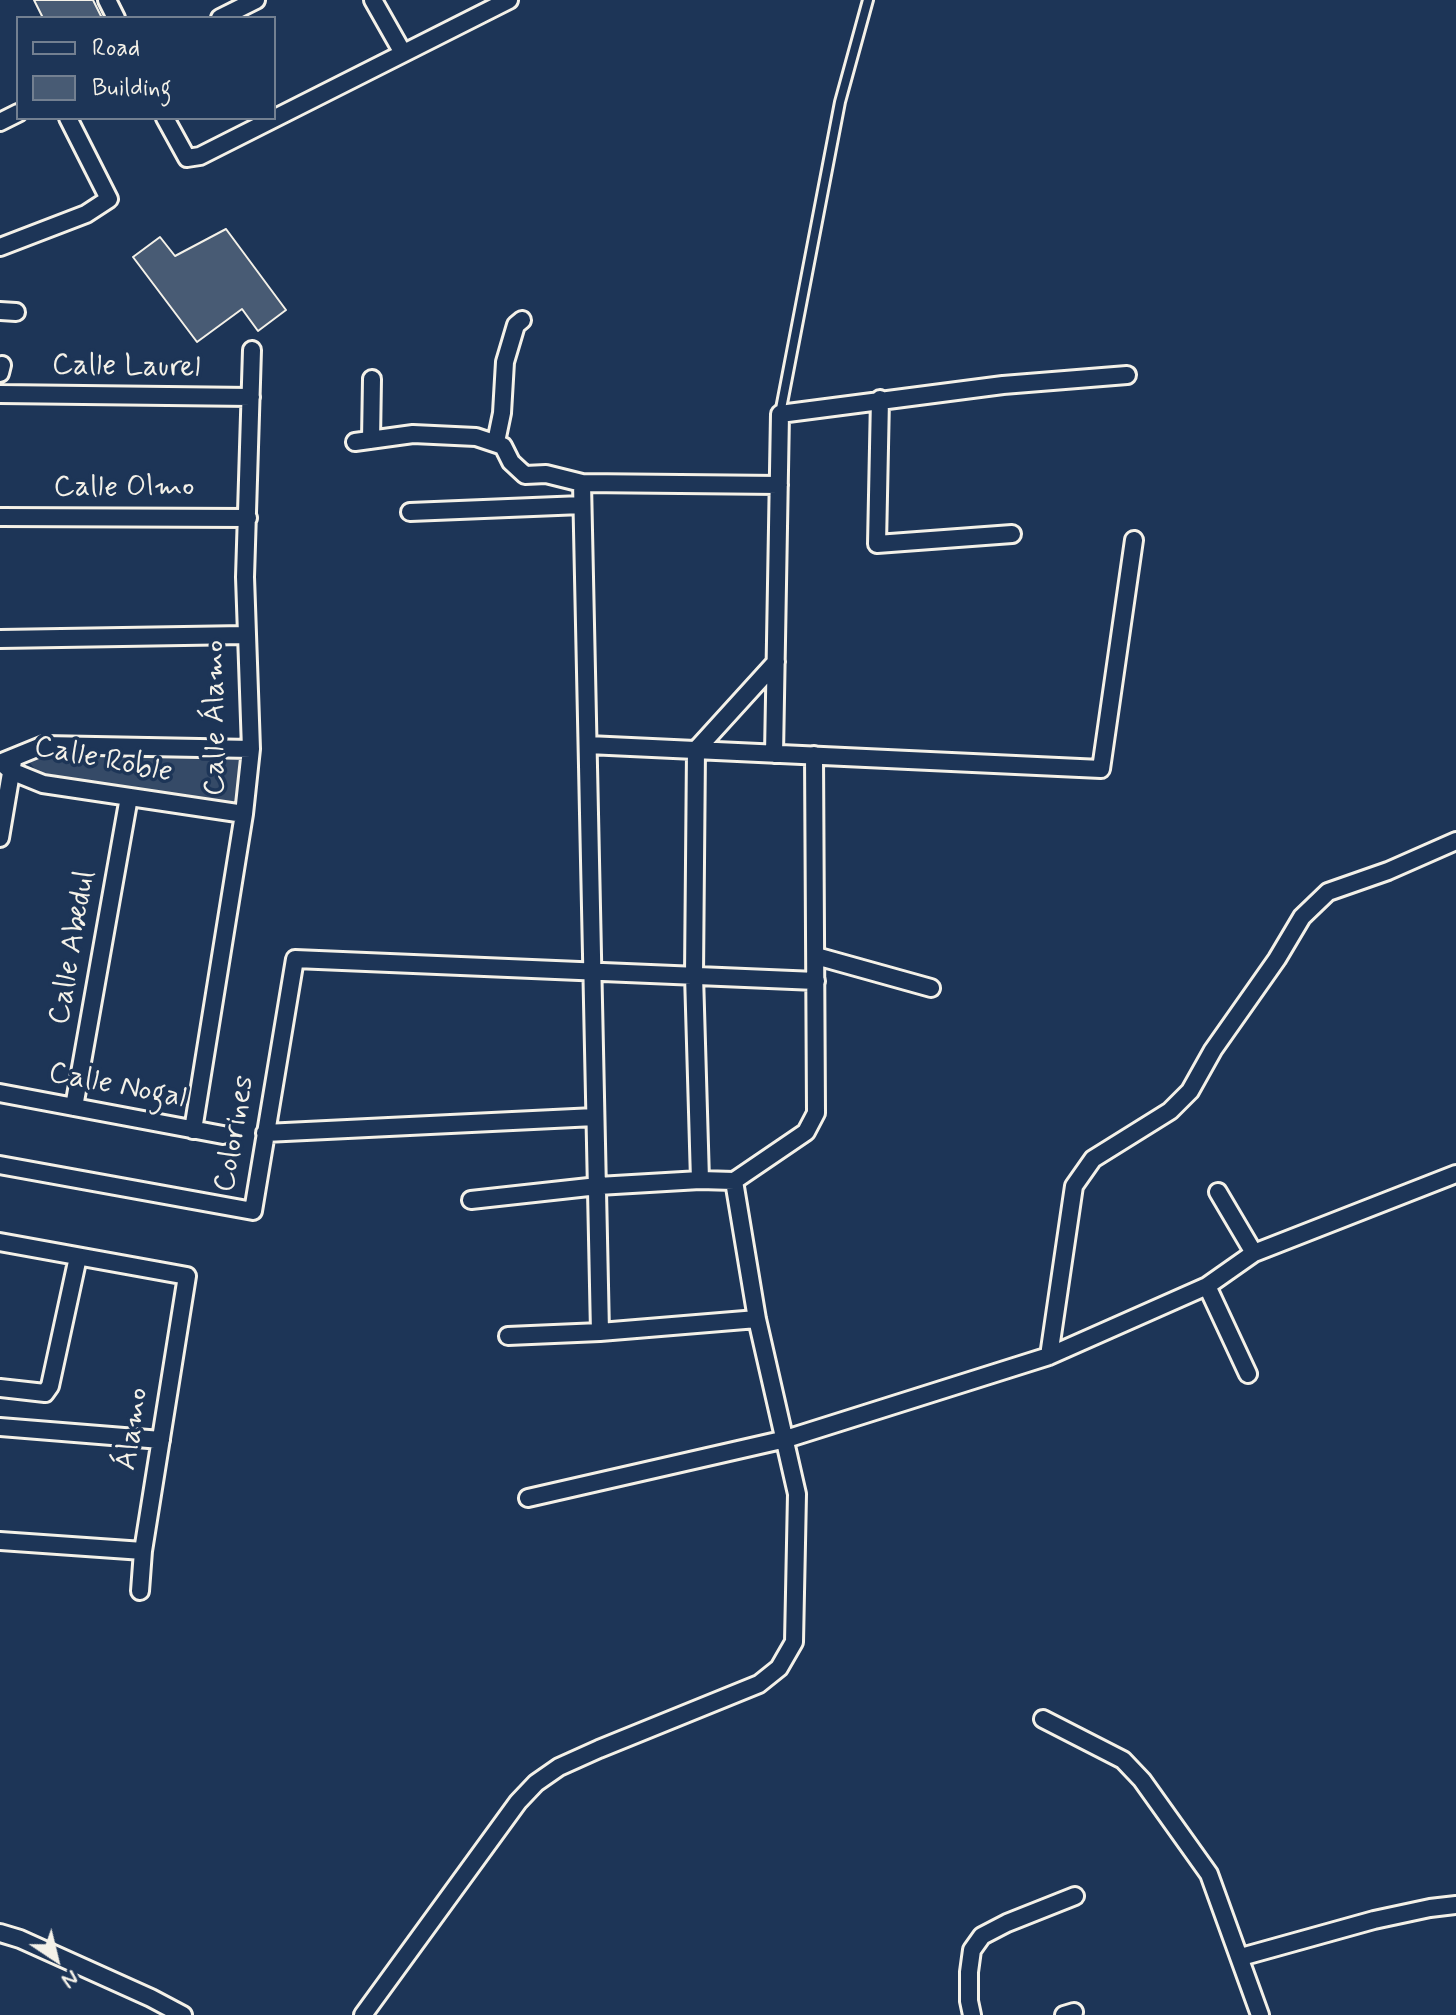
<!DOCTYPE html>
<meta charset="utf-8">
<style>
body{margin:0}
#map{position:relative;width:1456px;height:2015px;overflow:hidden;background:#1d3557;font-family:Mynerve,sans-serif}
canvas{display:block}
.legend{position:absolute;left:16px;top:16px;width:260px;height:104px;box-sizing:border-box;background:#1d3557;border:2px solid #738091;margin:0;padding:10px 14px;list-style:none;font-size:24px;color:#f4f1e8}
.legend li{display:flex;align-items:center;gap:16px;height:40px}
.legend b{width:40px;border:2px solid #738091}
.north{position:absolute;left:16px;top:1919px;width:80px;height:80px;-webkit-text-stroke:6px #1d3557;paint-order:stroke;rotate:145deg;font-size:22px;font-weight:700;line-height:32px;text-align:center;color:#f4f1e8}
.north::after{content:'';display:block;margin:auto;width:28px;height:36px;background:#f4f1e8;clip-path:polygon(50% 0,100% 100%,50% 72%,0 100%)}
</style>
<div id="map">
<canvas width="1456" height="2015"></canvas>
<ul class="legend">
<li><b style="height:10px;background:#1d3557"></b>Road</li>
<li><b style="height:22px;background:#485b74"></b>Building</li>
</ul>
<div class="north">N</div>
</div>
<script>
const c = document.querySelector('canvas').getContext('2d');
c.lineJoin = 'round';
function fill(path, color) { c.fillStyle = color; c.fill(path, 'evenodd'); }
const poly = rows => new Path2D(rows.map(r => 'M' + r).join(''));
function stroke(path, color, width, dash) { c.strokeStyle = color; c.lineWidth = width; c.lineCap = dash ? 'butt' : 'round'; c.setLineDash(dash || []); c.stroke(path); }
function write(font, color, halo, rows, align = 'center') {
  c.font = font + ' Mynerve,sans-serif'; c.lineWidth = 7; c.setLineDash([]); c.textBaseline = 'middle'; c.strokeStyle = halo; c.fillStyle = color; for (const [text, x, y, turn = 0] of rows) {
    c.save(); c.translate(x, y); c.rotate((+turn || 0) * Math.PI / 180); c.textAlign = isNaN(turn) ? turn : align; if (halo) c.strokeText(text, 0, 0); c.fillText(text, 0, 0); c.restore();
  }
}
fill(poly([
 [45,750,239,753,236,807,37,772,27,759]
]), '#354a67');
const building = poly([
 [34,0,93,0,102,18,43,18,34,0],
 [226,229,286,310,258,331,242,309,197,342,133,257,160,237,175,256,226,229]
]);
fill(building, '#485b74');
stroke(building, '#f4f1e8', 2);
const lane = poly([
 [780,414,840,102,868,0]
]);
const street = poly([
 [107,0,116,18],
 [373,0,403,53],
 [220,18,256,0],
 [165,118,187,158,200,156,509,0],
 [0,122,18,113],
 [0,247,86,214,109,199,68,118],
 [0,311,16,312],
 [0,373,2,365],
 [0,394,251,397],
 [880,399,877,544,1012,534],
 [371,440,372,379],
 [355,442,413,434,476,437,503,446,511,462,525,475,546,474,582,483,779,485],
 [496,442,502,413,505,362,516,325,522,320],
 [582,483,600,1332],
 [410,512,582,505],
 [0,517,248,518],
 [0,639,245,635],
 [588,745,1101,769,1134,540],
 [774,754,780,414,1003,385,1127,375],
 [0,763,44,745,251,749],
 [2,763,11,771,43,784,244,814],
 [0,838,13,761],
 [816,956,931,988],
 [0,1093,223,1135],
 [74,1107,129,797],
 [193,1130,244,814,251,749,245,577,252,350],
 [265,1133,595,1117],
 [0,1165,253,1211,295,959,816,981],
 [700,1180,694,975,696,750,776,662],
 [1218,1192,1254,1253],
 [471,1200,598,1186,700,1180,734,1181,806,1132,816,1113,814,755],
 [0,1242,187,1276,143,1551,140,1591],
 [1207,1286,1248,1374],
 [508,1336,600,1332,757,1319],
 [1049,1356,1074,1186,1093,1159,1170,1111,1190,1091,1213,1050,1277,959,1302,917,1328,892,1388,871,1456,841],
 [0,1388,45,1393,50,1386,78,1257],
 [0,1427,161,1440],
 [528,1498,786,1439,1049,1356,1207,1286,1254,1253,1456,1174],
 [0,1541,143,1551],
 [1043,1719,1123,1760,1142,1780,1209,1874,1260,2015],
 [0,1933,20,1939,151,1998,183,2015],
 [1241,1957,1374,1920,1430,1908,1456,1905],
 [363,2015,518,1802,536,1783,559,1767,599,1749,759,1684,779,1668,794,1642,797,1494,757,1319,734,1181],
 [972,2015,969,2001,969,1972,972,1950,982,1936,1007,1923,1075,1896],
 [1064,2015,1074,2012]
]);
stroke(lane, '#f4f1e8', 14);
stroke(street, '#f4f1e8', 22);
stroke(lane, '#1d3557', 8);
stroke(street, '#1d3557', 16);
write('30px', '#f4f1e8', '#1d3557', [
 ["Calle Laurel",126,368,1],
 ["Calle Olmo",124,489],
 ["Calle Álamo",217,718,-90],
 ["Calle Roble",103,761,11],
 ["Calle Abedul",74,948,-80],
 ["Calle Nogal",117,1087,11],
 ["Colorines",236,1134,-80],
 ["Álamo",134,1429,-81]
]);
</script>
